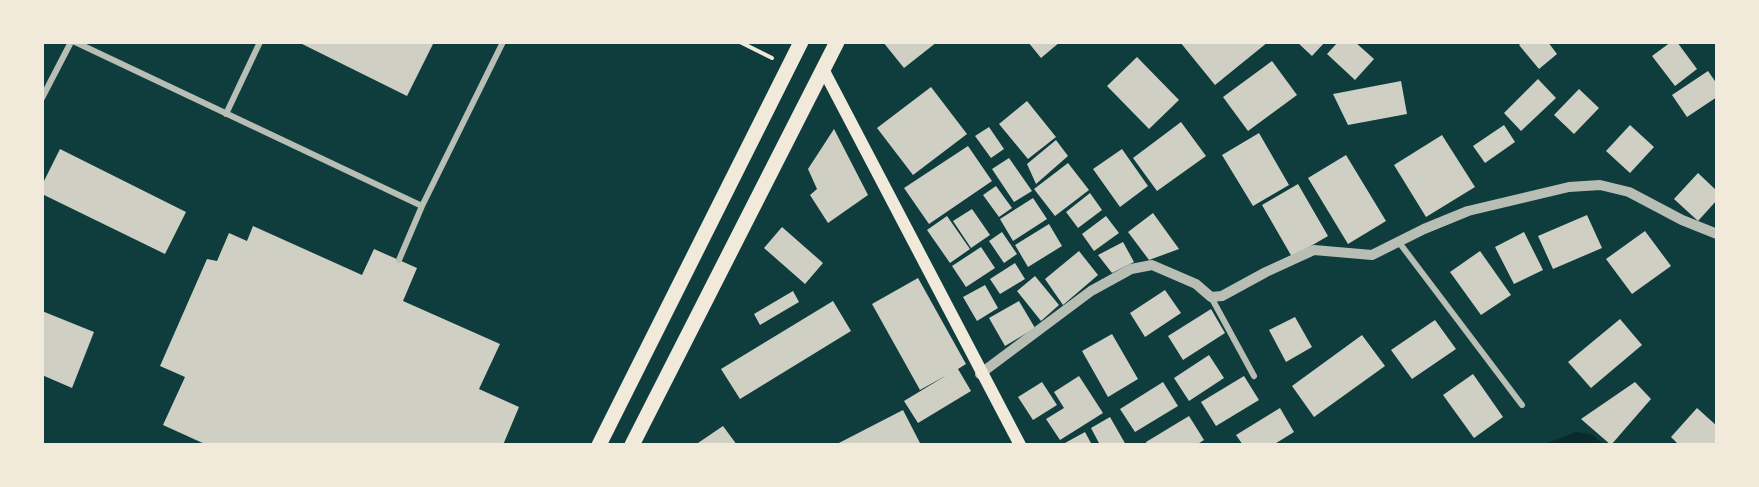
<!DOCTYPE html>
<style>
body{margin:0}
#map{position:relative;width:1759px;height:487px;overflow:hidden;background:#0f3d3e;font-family:Roboto,sans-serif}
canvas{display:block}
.frame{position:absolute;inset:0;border:44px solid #f1e9da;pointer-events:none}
</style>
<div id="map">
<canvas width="1759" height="487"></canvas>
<div class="frame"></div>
</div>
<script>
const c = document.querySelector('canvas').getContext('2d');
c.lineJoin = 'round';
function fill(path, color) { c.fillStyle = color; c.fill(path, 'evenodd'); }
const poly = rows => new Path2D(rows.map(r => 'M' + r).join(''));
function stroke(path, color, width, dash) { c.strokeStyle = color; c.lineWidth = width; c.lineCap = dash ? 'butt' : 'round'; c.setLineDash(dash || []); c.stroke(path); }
fill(poly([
 [1576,432,1591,434,1604,445,1542,445]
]), '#0a2a2b');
fill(poly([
 [298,42,434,42,407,96],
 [883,42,937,42,904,68],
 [1028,42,1060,42,1041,58],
 [1180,42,1268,42,1215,85],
 [1297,42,1325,42,1312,56],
 [1338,42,1355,42,1374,59,1355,80,1327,54],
 [1523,42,1548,42,1557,54,1539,69,1519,45],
 [1671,42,1677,42,1697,69,1675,86,1652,56],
 [1137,57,1179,100,1149,129,1107,86],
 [1272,61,1297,95,1248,131,1223,97],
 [1708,71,1717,84,1717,97,1687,117,1672,95],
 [1538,79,1556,98,1521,131,1504,113],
 [1401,81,1407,114,1348,125,1333,94],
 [931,87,967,134,913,175,877,128],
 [1579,89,1599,108,1574,134,1554,115],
 [1027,101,1056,137,1028,159,999,124],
 [1181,122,1206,156,1157,191,1133,158],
 [1504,125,1515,142,1485,163,1473,146],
 [1630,125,1654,147,1630,173,1606,151],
 [989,127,1004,149,991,158,975,136],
 [834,129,868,195,828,223,810,195,817,189,808,169],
 [1259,133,1289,185,1253,206,1222,155],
 [1442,135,1475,187,1426,217,1394,165],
 [1056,140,1068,156,1036,184,1027,164],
 [968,146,992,181,929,224,904,188],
 [60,149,186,212,165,254,42,194,42,185],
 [1122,149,1148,186,1120,207,1093,169],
 [1346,155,1386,221,1348,244,1308,178],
 [1009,158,1032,191,1014,202,992,169],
 [1068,163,1089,190,1055,216,1034,189],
 [1698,173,1717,191,1717,200,1698,221,1674,199],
 [1298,184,1328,236,1292,257,1262,205],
 [996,186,1012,208,999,217,983,195],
 [1090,193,1102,210,1078,228,1066,212],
 [1033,198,1047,219,1013,241,1000,219],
 [972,209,990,235,971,248,953,221],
 [1153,213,1179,249,1149,260,1128,232],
 [1587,215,1602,248,1553,269,1538,236],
 [947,216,970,249,950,263,927,230],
 [1106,216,1119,233,1094,251,1082,234],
 [1049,224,1062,246,1028,267,1015,245],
 [253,226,362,275,374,249,417,268,403,301,500,344,479,389,519,407,503,445,207,445,163,425,185,377,160,366,207,259,217,261,229,233,247,241],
 [782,227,823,263,805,284,764,248],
 [1645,231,1671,266,1632,294,1606,259],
 [1002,232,1017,254,1004,263,989,241],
 [1524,232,1543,270,1514,284,1495,247],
 [1123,242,1134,262,1112,273,1098,255],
 [981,247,995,268,966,287,952,266],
 [1079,251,1098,275,1063,305,1045,279],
 [1480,251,1511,295,1481,315,1450,272],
 [1015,263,1025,279,1000,294,990,279],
 [1035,276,1059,305,1041,321,1017,291],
 [918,278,966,364,958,369,971,391,918,423,904,401,947,375,920,390,872,304],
 [985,285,998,308,977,321,963,297],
 [1165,290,1181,313,1145,337,1130,313],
 [793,291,799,302,760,325,754,314],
 [833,301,851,331,740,399,721,369],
 [1019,301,1035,328,1005,346,989,318],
 [1211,309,1225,333,1183,360,1168,336],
 [42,311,94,332,72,388,42,375],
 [1295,317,1312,347,1286,362,1269,330],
 [1620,319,1642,345,1591,388,1568,362],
 [1435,320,1456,349,1412,379,1391,350],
 [1112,334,1138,379,1108,397,1082,351],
 [1362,335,1385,366,1314,417,1292,386],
 [1209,355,1224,378,1189,401,1174,378],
 [1473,374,1503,417,1474,438,1443,395],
 [1079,376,1103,413,1060,440,1046,419,1064,408,1054,392],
 [1244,376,1259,400,1216,426,1201,402],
 [1042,382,1057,405,1033,420,1018,397],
 [1163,382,1178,406,1135,432,1120,409],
 [1635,382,1651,399,1611,445,1581,419],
 [1280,408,1294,432,1273,445,1243,445,1236,435],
 [1697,408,1717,426,1717,445,1679,445,1671,437],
 [903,410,921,445,835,445],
 [1189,416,1204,440,1196,445,1147,445,1146,442],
 [1110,417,1126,445,1100,445,1091,428],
 [723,426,737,445,695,445],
 [1085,432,1092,445,1066,445,1065,443]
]), '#cfcfc3');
stroke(poly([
 [740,42,772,58]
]), '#f1e9da', 4);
stroke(poly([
 [75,42,422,206,399,260],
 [42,98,71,42],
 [226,114,260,42],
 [422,206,503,42],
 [1398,241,1522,405],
 [1211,297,1254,376]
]), '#b8beb3', 6);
stroke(poly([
 [980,374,1091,291,1131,269,1152,265,1196,284,1211,297,1222,296,1266,272,1314,250,1372,255,1424,229,1468,211,1569,187,1600,185,1629,192,1682,220,1717,234]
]), '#b8beb3', 10);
stroke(poly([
 [823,69,1020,445]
]), '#f1e9da', 12);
stroke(poly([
 [599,445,801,42],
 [632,445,837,42]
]), '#f1e9da', 15);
</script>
